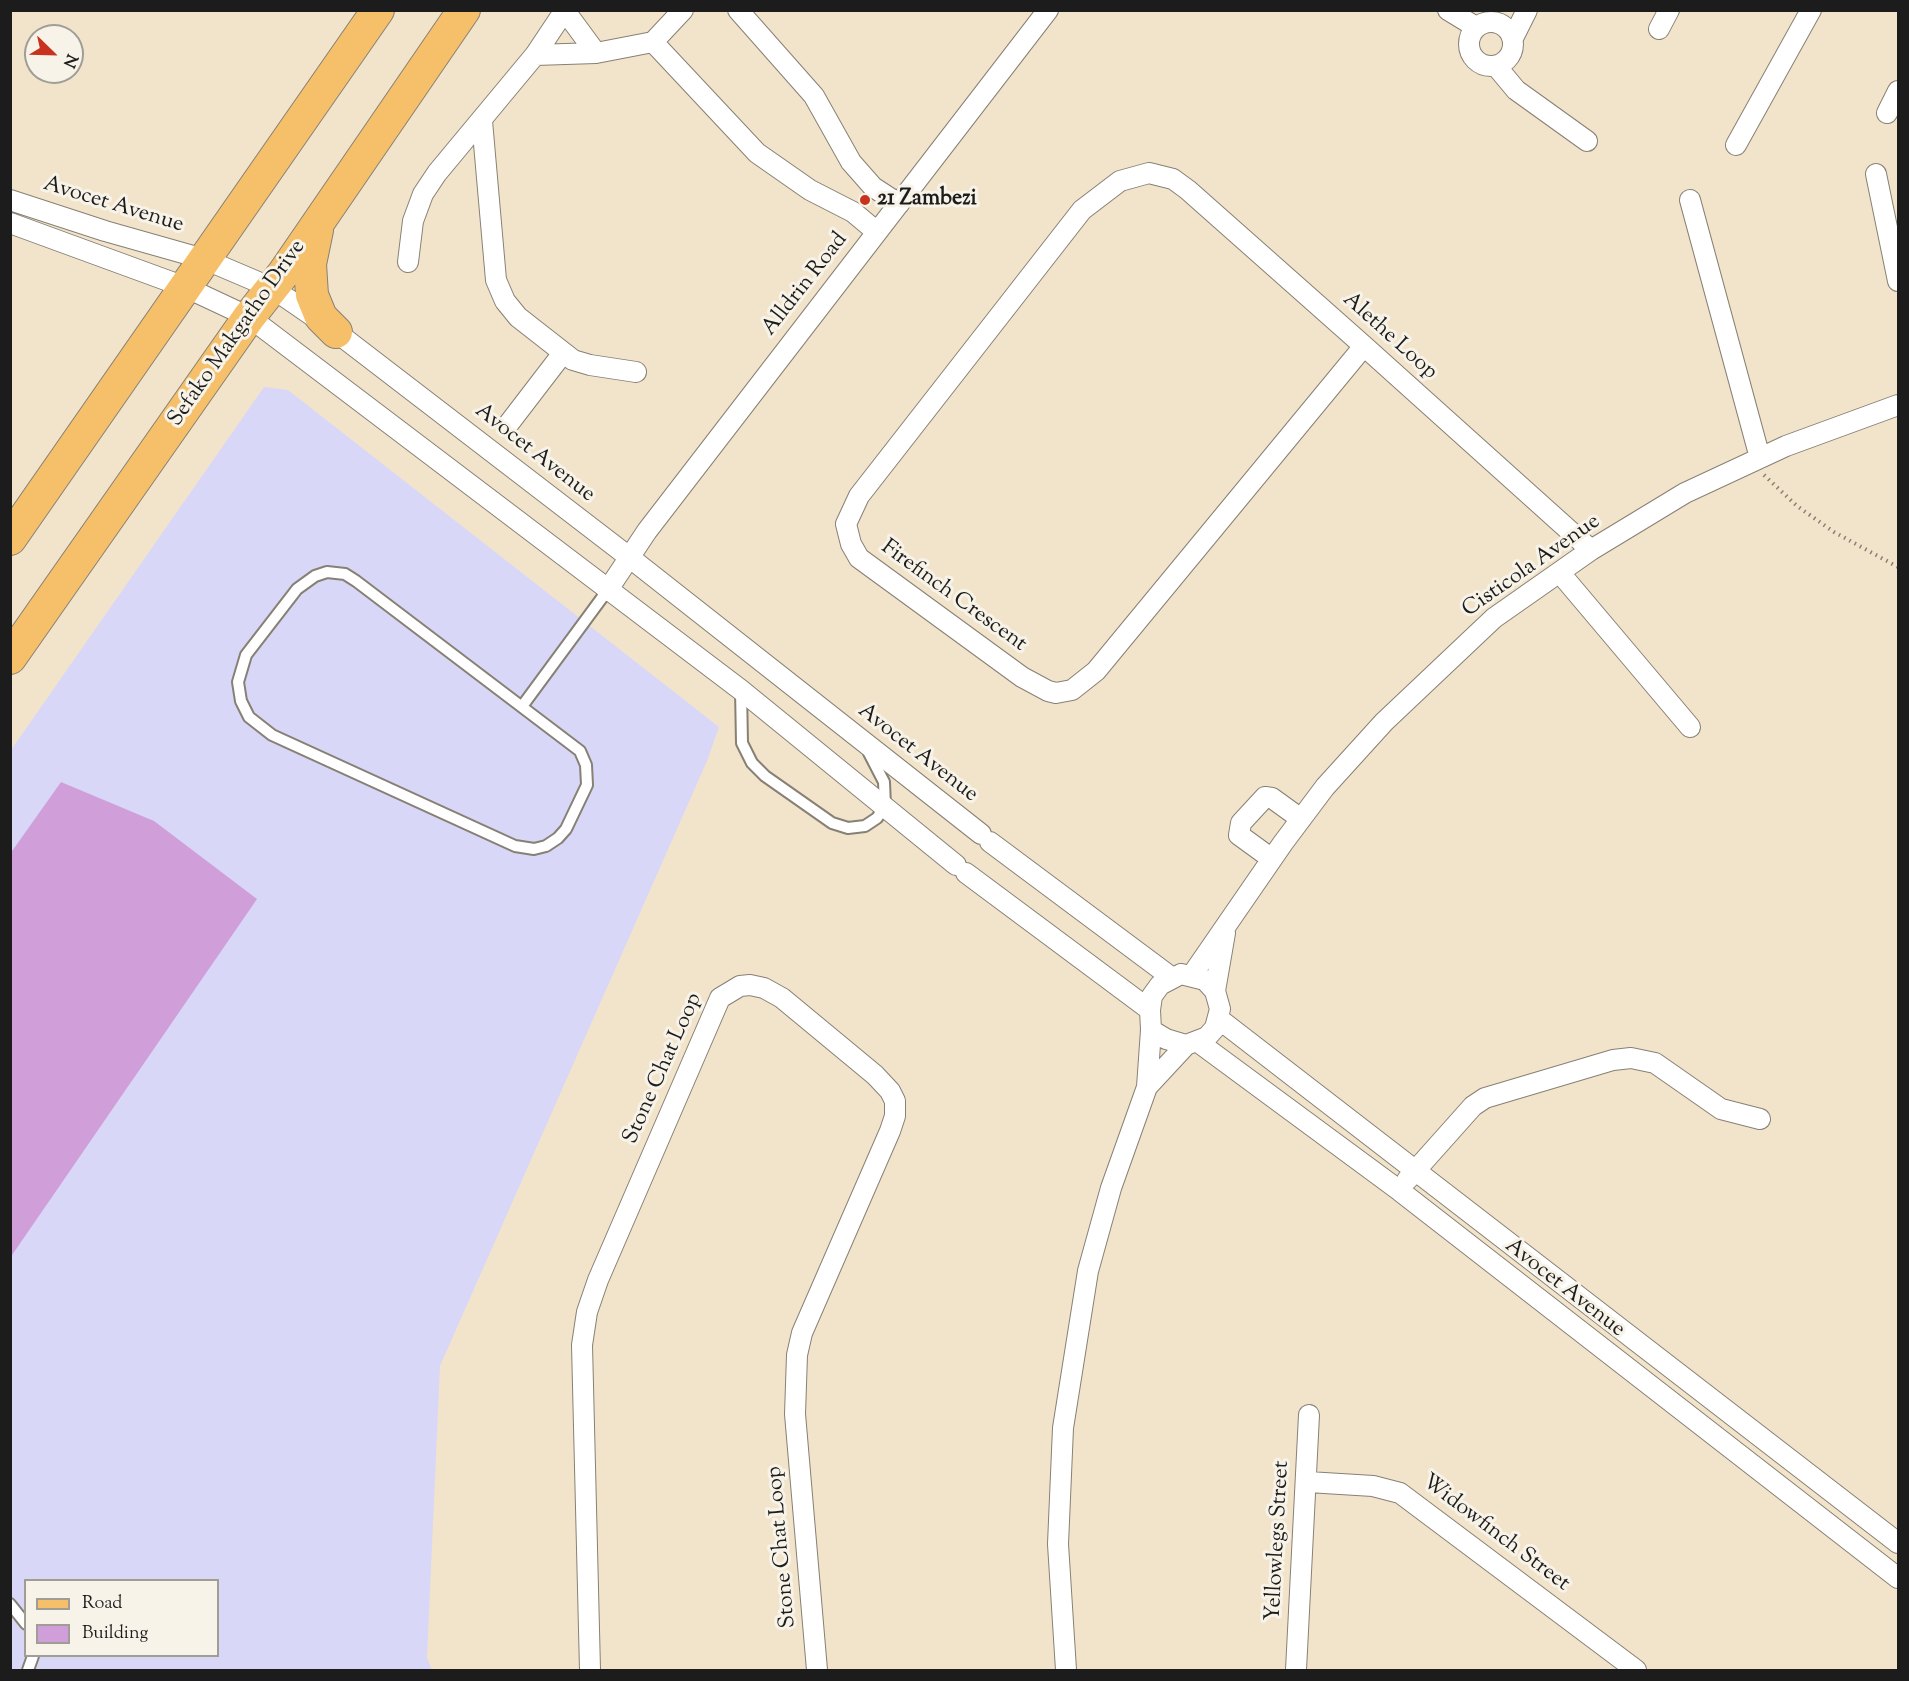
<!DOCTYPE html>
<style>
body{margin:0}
#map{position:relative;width:1909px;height:1681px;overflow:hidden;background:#f2e4cb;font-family:"Sorts Mill Goudy",serif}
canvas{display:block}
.frame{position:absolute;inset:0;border:12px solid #1c1c1c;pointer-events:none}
.legend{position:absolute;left:24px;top:1579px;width:195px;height:78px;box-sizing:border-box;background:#f7f3e8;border:2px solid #9f9d96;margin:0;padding:8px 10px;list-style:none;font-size:18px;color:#1c1c1c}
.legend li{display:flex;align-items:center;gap:12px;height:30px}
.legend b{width:30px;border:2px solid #9f9d96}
.north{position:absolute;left:24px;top:24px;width:60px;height:60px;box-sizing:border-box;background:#f7f3e8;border:2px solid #9f9d96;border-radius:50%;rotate:113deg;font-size:16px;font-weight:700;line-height:24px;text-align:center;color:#1c1c1c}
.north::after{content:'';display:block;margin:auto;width:21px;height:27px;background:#c8321e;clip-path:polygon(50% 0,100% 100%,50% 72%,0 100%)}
</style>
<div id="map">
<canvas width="1909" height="1681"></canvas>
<div class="frame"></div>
<ul class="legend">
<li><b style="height:8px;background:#f6c06b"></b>Road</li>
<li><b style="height:16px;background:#d09fda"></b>Building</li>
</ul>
<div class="north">N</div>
</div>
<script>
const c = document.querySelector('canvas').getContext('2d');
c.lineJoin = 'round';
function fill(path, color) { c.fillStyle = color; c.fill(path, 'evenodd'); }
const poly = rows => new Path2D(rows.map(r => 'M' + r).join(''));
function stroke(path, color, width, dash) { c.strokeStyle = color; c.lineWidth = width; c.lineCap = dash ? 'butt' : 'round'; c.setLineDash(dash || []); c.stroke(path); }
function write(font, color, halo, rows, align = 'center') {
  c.font = font + ' "Sorts Mill Goudy",serif'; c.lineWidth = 6; c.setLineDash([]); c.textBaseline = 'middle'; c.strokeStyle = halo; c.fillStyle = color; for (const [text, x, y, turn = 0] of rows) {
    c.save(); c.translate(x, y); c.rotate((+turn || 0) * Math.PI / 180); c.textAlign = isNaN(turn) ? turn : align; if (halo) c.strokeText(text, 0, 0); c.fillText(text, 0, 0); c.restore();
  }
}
fill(poly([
 [264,387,288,390,719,727,707,761,440,1366,427,1658,432,1670,11,1670,11,750],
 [26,1580,218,1580,218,1656,26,1656]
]), '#d8d7f8');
fill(poly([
 [61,782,154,821,257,899,10,1258,10,854]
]), '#d09fda');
const lane = poly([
 [327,572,345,574,356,581,580,751,586,765,587,785,566,829,558,838,546,846,534,849,515,846,272,735,249,717,241,701,238,682,246,655,297,589,315,576,327,572],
 [741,690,742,743,752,763,765,776,832,823,848,828,865,826,877,818,885,806,884,782,869,753],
 [523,705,607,591],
 [10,1604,26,1624],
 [28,1670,33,1656]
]);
const street = poly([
 [738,10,814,96,851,162,873,187,899,204],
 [1448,10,1476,27],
 [565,11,596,53],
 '1469 44a22 22 0 1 1 44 0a22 22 0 1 1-44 0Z',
 [1659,29,1669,10],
 [1513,38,1527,10],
 [653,42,757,153,810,190,853,212,877,232],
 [535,55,596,53,653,42,683,10],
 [1496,66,1516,90,1587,141],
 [1887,113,1898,91],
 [482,121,496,280,505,301,518,317,573,360,590,365,636,372],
 [1736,145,1811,10],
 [1876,174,1898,281],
 [10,200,105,231,204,259,272,288,336,332,629,557,981,834],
 [1690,200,1760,458],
 [10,223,185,287,249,317,741,690,956,865],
 [408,262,413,221,423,194,437,173,535,55,565,10],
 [1364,346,1096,671,1072,690,1056,693,1048,691,1022,677,859,558,851,544,846,524,859,496,1082,210,1120,181,1149,173,1173,179,1188,190,1364,346,1591,550],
 [507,426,563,353],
 [1560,573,1690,727],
 [607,591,647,531,1048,10],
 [990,842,1171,977],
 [1272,859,1239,835,1241,823,1265,797,1272,798,1301,819],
 [966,873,1150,1010],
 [1181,974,1205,980,1215,991,1220,1009,1215,1028,1207,1037,1186,1045,1166,1039,1151,1030,1150,1010,1152,996,1160,985,1181,974],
 [1192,975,1283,843,1325,787,1384,722,1494,618,1591,550,1685,493,1786,446,1898,405],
 [1215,991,1225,933],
 [1219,1019,1898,1543],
 [1198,1042,1400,1191,1898,1578],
 [1147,1087,1186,1045],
 [1407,1180,1473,1106,1485,1098,1613,1060,1631,1058,1655,1063,1721,1109,1760,1119],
 [1308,1482,1373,1486,1400,1493,1636,1670],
 [590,1670,582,1345,587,1312,598,1280,720,998,740,986,750,985,764,988,782,998,875,1075,890,1091,895,1101,895,1116,890,1131,802,1333,797,1355,795,1414,817,1670],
 [1066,1670,1058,1544,1063,1428,1088,1271,1111,1188,1147,1087,1151,1030],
 [1296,1670,1309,1415]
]);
const primary = poly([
 [317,230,310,264,312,295,321,317,336,332],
 [10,539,378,10],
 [10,658,249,317,283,274,464,10]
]);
stroke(lane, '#878074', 14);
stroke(street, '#878074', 22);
stroke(primary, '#878074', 34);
stroke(poly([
 [1764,475,1797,506,1834,532,1898,567]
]), '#878074', 4, [1.5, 4.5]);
stroke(lane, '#fff', 10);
stroke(street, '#fff', 20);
stroke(primary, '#f6c06b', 32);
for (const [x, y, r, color] of [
 [865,200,6,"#c8321e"]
]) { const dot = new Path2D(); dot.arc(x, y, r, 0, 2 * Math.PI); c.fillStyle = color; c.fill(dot); stroke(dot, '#f7f3e8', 2); }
write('bold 22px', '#1c1c1c', '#f7f3e8', [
 ["21 Zambezi",877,200]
], 'left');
write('22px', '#1c1c1c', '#f7f3e8', [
 ["Avocet Avenue",113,206,17],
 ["Alldrin Road",806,285,-52],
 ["Sefako Makgatho Drive",238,334,-55],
 ["Alethe Loop",1389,337,42],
 ["Avocet Avenue",534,454,38],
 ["Cisticola Avenue",1532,567,-35],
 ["Firefinch Crescent",953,597,36],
 ["Avocet Avenue",917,754,38],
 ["Stone Chat Loop",664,1069,-66],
 ["Avocet Avenue",1564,1289,38],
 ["Widowfinch Street",1495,1534,37],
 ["Yellowlegs Street",1279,1541,-87],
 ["Stone Chat Loop",783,1547,-95]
]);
</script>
